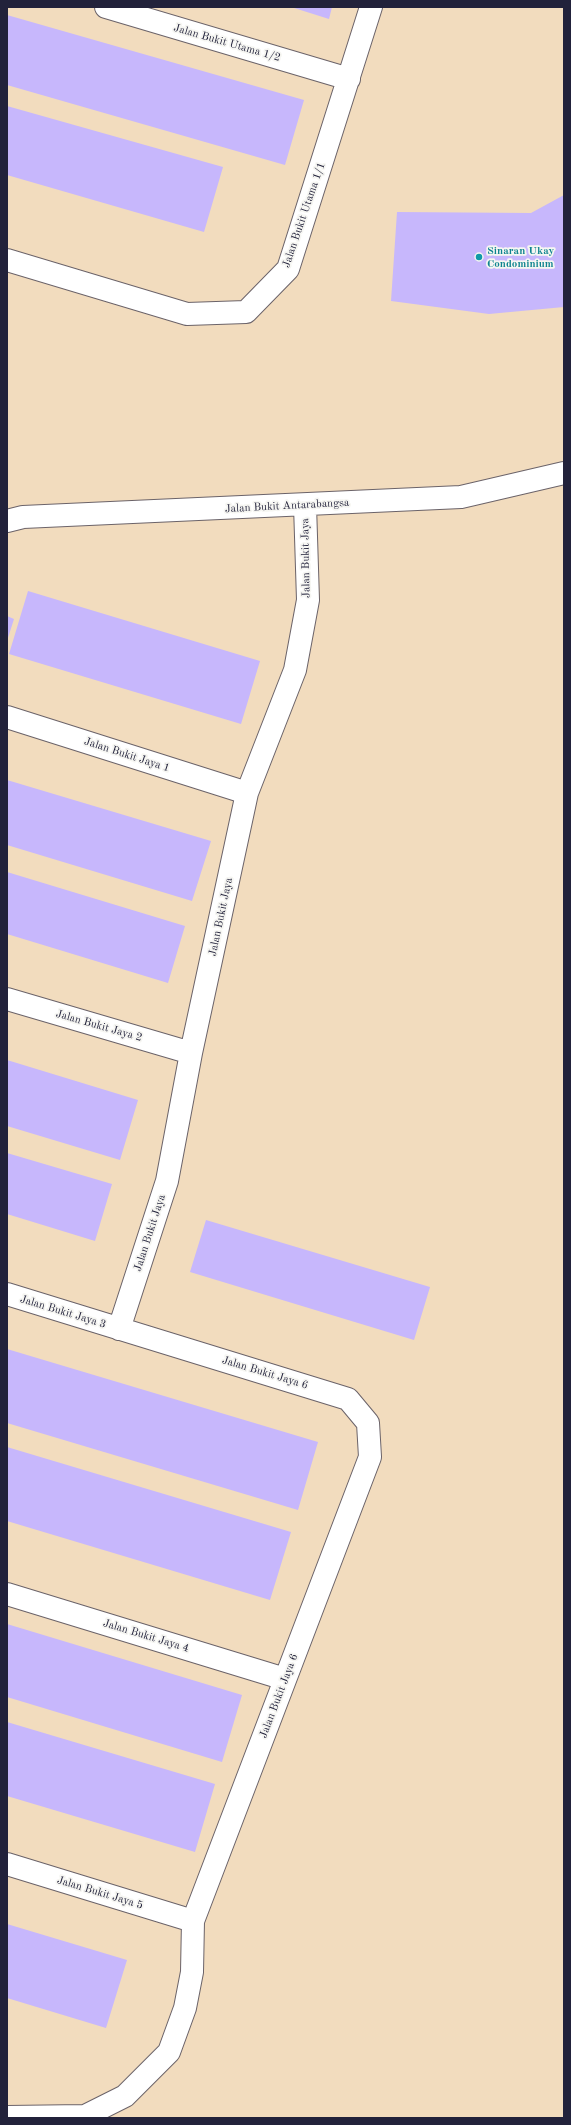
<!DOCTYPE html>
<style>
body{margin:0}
#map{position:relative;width:571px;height:2125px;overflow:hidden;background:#f2dcbe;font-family:"Old Standard TT",serif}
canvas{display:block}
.frame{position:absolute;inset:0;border:8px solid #22223b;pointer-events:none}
</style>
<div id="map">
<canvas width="571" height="2125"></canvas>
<div class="frame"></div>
</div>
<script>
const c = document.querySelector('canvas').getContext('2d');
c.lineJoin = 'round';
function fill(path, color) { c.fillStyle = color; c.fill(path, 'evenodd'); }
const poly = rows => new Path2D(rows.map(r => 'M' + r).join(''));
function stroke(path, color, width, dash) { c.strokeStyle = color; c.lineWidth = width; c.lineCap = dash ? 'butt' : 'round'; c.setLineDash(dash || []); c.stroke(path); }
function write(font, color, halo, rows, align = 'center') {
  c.font = font + ' "Old Standard TT",serif'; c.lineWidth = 3.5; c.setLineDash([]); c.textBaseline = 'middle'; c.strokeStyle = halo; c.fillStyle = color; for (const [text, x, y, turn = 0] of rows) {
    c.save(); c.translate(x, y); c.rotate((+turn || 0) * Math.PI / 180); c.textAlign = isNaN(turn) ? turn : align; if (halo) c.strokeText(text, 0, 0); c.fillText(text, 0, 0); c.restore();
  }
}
fill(poly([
 [291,7,332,7,329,19],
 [7,15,304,100,285,165,7,85],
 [7,106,223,167,204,232,7,175],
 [564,195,564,307,489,314,391,301,397,212,531,213],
 [28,591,260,661,241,724,9,654],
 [7,616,14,619,7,641],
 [7,780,211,841,192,901,7,845],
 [7,872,185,926,168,983,7,934],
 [7,1060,138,1100,120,1160,7,1126],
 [7,1153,112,1184,95,1241,7,1214],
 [206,1220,430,1287,414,1340,190,1272],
 [7,1349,318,1442,298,1510,7,1423],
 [7,1447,291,1532,270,1600,7,1521],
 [7,1624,242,1695,222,1762,7,1697],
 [7,1722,215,1784,195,1852,7,1796],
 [7,1924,127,1960,106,2028,7,1998]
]), '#c7b7fc');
const street = poly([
 [106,7,349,79],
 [7,260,187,314,246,312,288,269,371,7],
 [7,521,23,517,461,497,564,473],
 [7,717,247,793],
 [7,999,191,1053],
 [7,1294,348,1399,368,1423,370,1457,193,1921,192,1972,185,2008,169,2052,125,2096,85,2116,7,2117],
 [119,1329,167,1181,191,1053,247,793,295,670,308,600,305,505],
 [7,1594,285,1679],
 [7,1864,193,1921]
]);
stroke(street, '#6b6369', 24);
stroke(street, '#fff', 22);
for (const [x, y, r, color] of [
 [479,257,4,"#0f9aa8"]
]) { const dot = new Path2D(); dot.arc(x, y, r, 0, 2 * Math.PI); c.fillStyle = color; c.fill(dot); stroke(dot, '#f6f6f2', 1.5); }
write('11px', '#22223b', '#f6f6f2', [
 ["Jalan Bukit Utama 1/2",227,43,16],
 ["Jalan Bukit Utama 1/1",304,215,-71],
 ["Jalan Bukit Antarabangsa",287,506,-3],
 ["Jalan Bukit Jaya",306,558,-91],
 ["Jalan Bukit Jaya 1",127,755,18],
 ["Jalan Bukit Jaya",221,917,-78],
 ["Jalan Bukit Jaya 2",99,1026,16],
 ["Jalan Bukit Jaya",150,1233,-72],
 ["Jalan Bukit Jaya 3",63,1312,17],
 ["Jalan Bukit Jaya 6",265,1373,17],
 ["Jalan Bukit Jaya 4",146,1636,17],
 ["Jalan Bukit Jaya 6",279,1696,-69],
 ["Jalan Bukit Jaya 5",100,1893,17]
]);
write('bold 11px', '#0d838f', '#f6f6f2', [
 ["Sinaran Ukay",487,251],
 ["Condominium",487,264]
], 'left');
</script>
